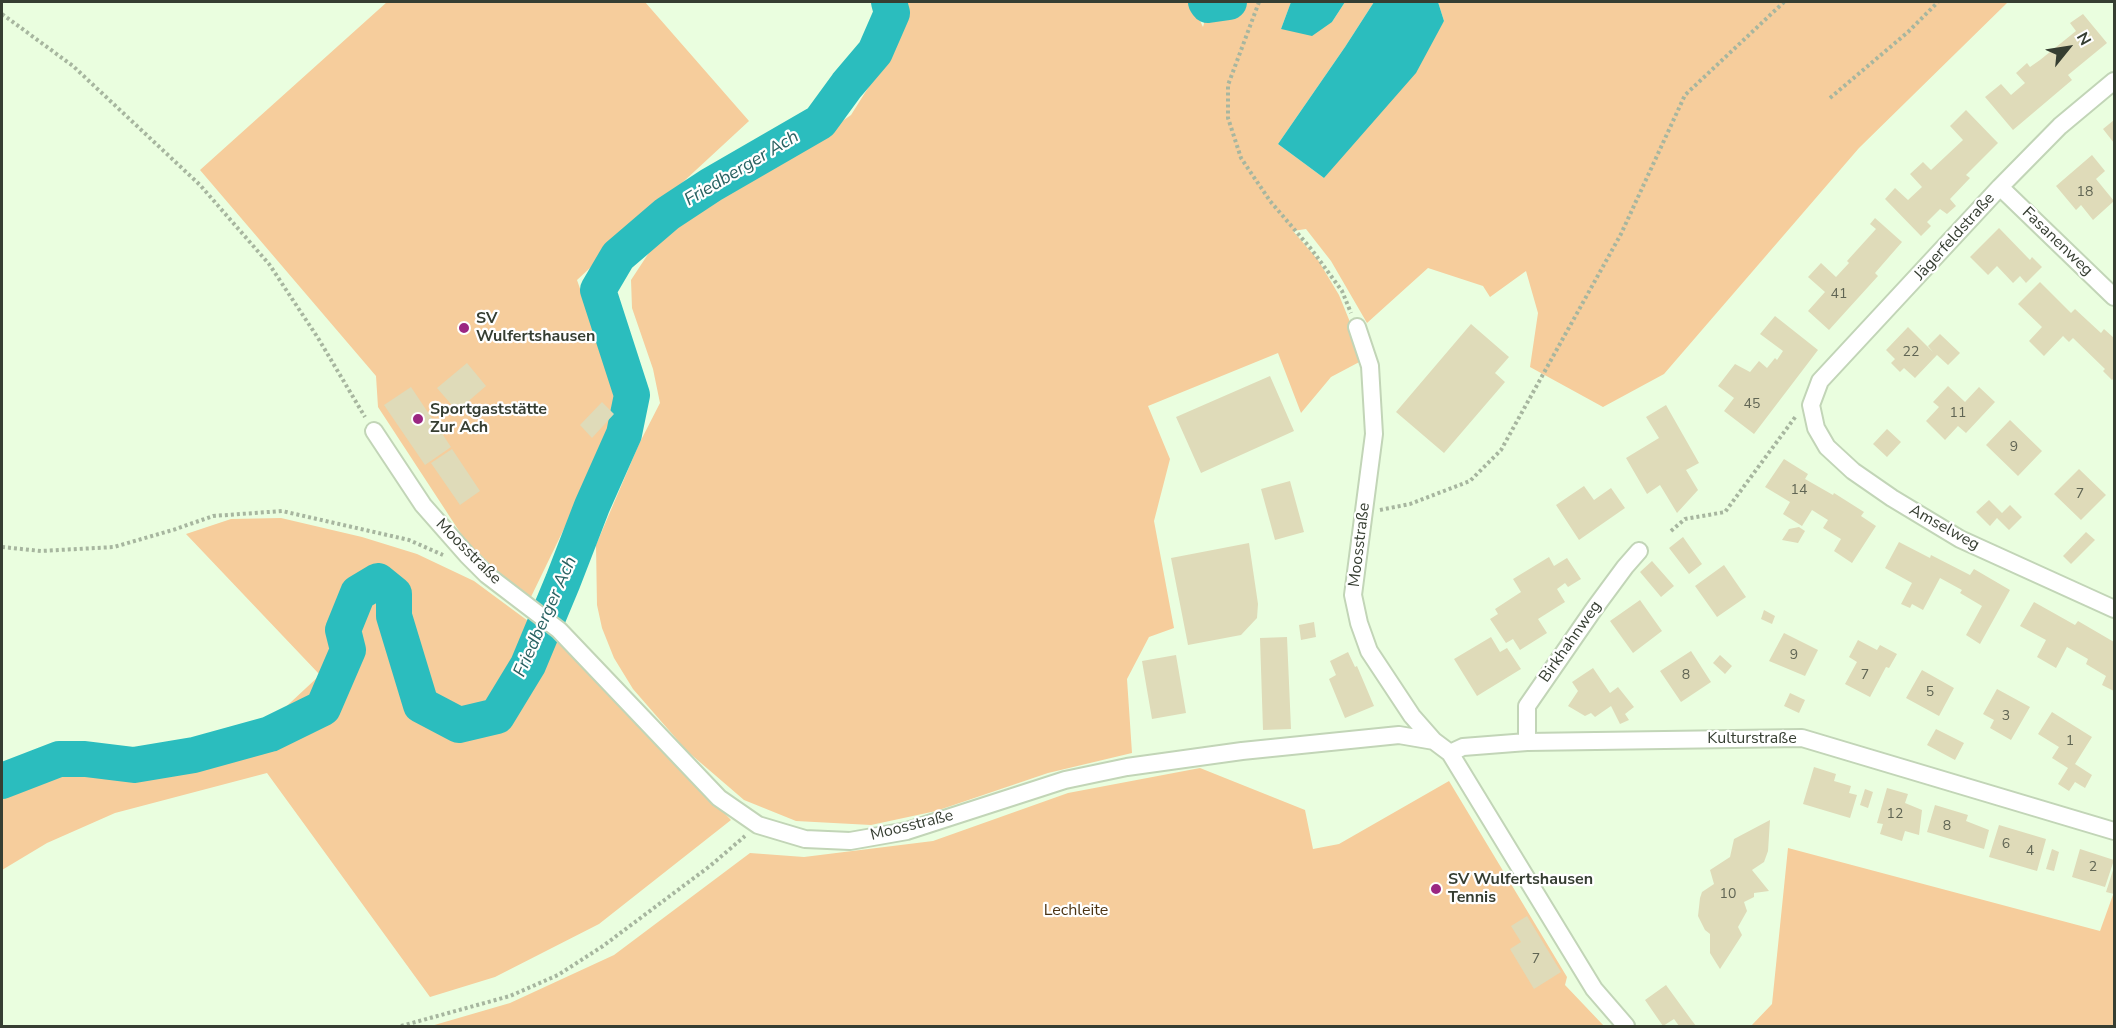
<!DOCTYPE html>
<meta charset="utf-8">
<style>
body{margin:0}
#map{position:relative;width:2116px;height:1028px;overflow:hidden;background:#eafedf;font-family:"Nunito Sans",sans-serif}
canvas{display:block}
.frame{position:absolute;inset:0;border:3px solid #363e32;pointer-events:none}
.north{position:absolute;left:2038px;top:18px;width:60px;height:60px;-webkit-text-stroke:4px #fff;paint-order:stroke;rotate:60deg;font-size:16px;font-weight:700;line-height:24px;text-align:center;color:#363e32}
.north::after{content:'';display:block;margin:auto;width:21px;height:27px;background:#363e32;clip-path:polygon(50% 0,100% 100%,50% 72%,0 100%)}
</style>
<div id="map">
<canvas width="2116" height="1028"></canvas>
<div class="frame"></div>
<div class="north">N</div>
</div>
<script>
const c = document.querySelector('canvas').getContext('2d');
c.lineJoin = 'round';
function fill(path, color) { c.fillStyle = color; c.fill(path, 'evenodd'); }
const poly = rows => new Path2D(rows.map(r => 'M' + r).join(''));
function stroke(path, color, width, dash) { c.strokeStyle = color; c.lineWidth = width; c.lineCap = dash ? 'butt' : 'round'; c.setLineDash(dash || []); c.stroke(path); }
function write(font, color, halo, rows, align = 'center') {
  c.font = font + ' "Nunito Sans",sans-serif'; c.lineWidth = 4.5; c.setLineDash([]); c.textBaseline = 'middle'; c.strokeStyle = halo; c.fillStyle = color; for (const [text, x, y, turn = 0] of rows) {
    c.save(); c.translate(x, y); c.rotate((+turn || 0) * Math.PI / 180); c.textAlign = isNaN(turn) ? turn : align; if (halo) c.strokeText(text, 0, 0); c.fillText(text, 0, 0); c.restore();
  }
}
fill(poly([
 [387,2,645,2,749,121,577,280,622,409,529,601,465,540,378,407,376,376,200,170],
 [901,2,1191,2,1203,27,1210,2,1291,2,1281,29,1332,22,1345,2,1374,2,1345,47,1278,144,1324,178,1444,21,1438,2,2008,2,1859,148,1664,374,1603,407,1530,367,1538,313,1526,271,1490,297,1483,286,1428,268,1367,323,1331,261,1306,229,1293,231,1318,260,1339,295,1365,359,1331,377,1301,413,1278,353,1148,406,1170,459,1154,521,1174,628,1149,637,1127,679,1132,753,1048,773,936,811,871,825,796,821,744,800,687,751,633,689,614,658,602,628,597,605,596,545,639,444,660,403,653,369,632,308,631,280,654,245,687,217,805,147,851,115,897,42,902,30],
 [281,518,362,537,417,554,474,581,570,652,731,820,599,924,495,977,430,997,267,773,115,813,47,843,2,870,2,798,4,797,44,778,89,767,141,771,202,763,268,743,276,716,320,675,186,534,231,519],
 [1200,768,1305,810,1313,849,1339,844,1449,781,1567,977,1565,985,1604,1026,431,1026,510,1003,614,955,750,853,804,857,933,841,1068,793],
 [1788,848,2100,931,2114,892,2114,1026,1751,1026,1772,1004]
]), '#f6cd9c');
fill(poly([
 [1291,2,1345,2,1332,22,1312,36,1281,29],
 [1374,2,1438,2,1444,21,1416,73,1324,178,1278,144,1345,47]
]), '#2bbdbe');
stroke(poly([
 [1206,2,1208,5,1229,2],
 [2,781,59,759,85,759,134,765,194,755,270,734,323,708,348,650,343,630,358,593,378,581,394,594,394,616,421,705,459,725,497,716,528,665,563,581,592,506,624,434,632,395,598,290,618,256,667,214,711,185,820,122,847,85,875,52,892,13,889,2]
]), '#2bbdbe', 36);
fill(poly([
 [2083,14,2107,43,2068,75,2072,80,2013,130,1985,97,2001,84,2011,95,2025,83,2016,73,2027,63,2030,67,2040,60,2076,31,2070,23],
 [1966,110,1998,143,1966,175,1970,178,1950,199,1956,206,1947,214,1940,209,1927,222,1931,226,1921,236,1885,199,1895,188,1908,200,1922,187,1910,174,1923,162,1931,170,1963,140,1950,126],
 [2114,120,2114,143,2103,129],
 [2092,155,2105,171,2096,179,2114,201,2093,220,2081,205,2076,210,2056,186],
 [1875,218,1902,242,1875,273,1878,276,1829,330,1808,311,1825,292,1808,277,1821,263,1836,277,1849,263,1847,261,1876,229,1870,224],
 [1999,228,2030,260,2032,257,2042,267,2026,283,2020,276,2013,283,1997,266,1988,275,1970,257],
 [2040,282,2071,313,2075,309,2101,333,2104,329,2114,338,2114,378,2112,380,2103,371,2105,369,2073,338,2069,342,2063,336,2044,356,2029,341,2042,327,2018,304],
 [1775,316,1818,350,1754,434,1724,411,1734,398,1718,386,1735,364,1750,372,1759,361,1767,368,1775,358,1777,360,1783,351,1760,334],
 [1471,324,1509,357,1495,373,1505,382,1444,453,1396,412],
 [1908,327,1933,352,1928,346,1940,334,1960,353,1948,365,1937,355,1915,378,1904,368,1900,372,1891,363,1895,359,1886,350],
 [467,363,486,386,457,411,437,388],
 [1270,376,1294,431,1201,473,1176,417],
 [1948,386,1965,402,1979,387,1995,402,1966,433,1958,426,1945,440,1926,421,1939,407,1933,402],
 [411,387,451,447,425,465,384,405],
 [602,402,614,414,592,438,580,425],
 [1666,405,1699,463,1686,470,1698,490,1677,513,1660,485,1647,494,1626,458,1659,438,1646,417],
 [2010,420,2042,451,2018,476,1986,445],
 [1887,429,1901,442,1887,457,1873,444],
 [452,449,480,491,460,505,431,463],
 [1784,459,1808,474,1805,479,1833,495,1834,493,1864,512,1861,516,1876,526,1852,563,1834,551,1841,539,1823,528,1828,520,1812,510,1802,526,1783,514,1790,502,1765,487],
 [2079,469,2106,495,2081,520,2054,494],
 [1290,481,1304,532,1275,540,1261,489],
 [1584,486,1594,500,1611,488,1625,508,1579,540,1556,505],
 [1989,500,2002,513,2010,505,2022,517,2009,530,1997,518,1990,526,1976,512],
 [1799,527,1805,531,1798,543,1782,540,1789,529],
 [2086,532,2095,540,2071,564,2063,556],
 [1683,537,1702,564,1689,574,1669,548],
 [1899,542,1930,558,1931,555,1970,575,1974,569,2010,590,1980,644,1966,635,1982,606,1960,593,1962,590,1940,578,1923,610,1912,604,1910,608,1901,604,1912,583,1885,568],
 [1249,543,1258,604,1257,618,1241,635,1188,645,1171,558],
 [1549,557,1554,566,1567,558,1581,579,1568,587,1565,583,1557,589,1565,602,1538,619,1547,633,1520,650,1513,639,1506,643,1490,619,1498,614,1495,609,1521,592,1513,579],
 [1652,561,1674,586,1661,597,1640,572],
 [1724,565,1746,597,1717,617,1695,586],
 [1640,600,1662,631,1633,653,1610,621],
 [2034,602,2075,625,2078,621,2114,642,2114,691,2102,685,2106,676,2086,664,2088,659,2067,647,2056,668,2037,657,2046,640,2020,626],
 [1764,610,1775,616,1772,624,1761,619],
 [1314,622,1316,637,1301,640,1299,625],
 [1784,633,1818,650,1805,676,1769,661],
 [1287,637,1291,729,1263,730,1260,638],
 [1491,637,1500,652,1507,648,1521,669,1477,696,1454,659],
 [1858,640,1877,650,1880,645,1897,654,1889,668,1886,667,1870,697,1845,684,1857,662,1849,657],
 [1691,651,1711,682,1681,702,1660,671],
 [1348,652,1355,667,1357,666,1374,706,1345,718,1329,679,1336,675,1330,661],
 [1176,655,1186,713,1152,719,1142,661],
 [1720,655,1732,666,1725,674,1713,663],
 [1593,668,1610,693,1618,687,1634,707,1625,714,1629,720,1620,724,1611,706,1595,717,1591,713,1585,716,1568,706,1578,691,1572,682],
 [1922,670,1954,688,1939,716,1906,698],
 [1997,689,2030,707,2011,740,1990,728,1994,720,1983,714],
 [1790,693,1805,700,1799,713,1784,706],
 [2052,712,2092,737,2075,764,2092,775,2085,788,2075,782,2069,791,2058,784,2068,768,2052,758,2059,747,2038,734],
 [1936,729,1964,743,1955,760,1927,745],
 [1814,767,1836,774,1834,781,1851,786,1849,793,1857,795,1850,818,1803,804],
 [1887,788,1908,794,1905,803,1922,810,1919,835,1905,831,1902,841,1880,834,1883,824,1877,823],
 [1865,789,1873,792,1868,808,1860,805],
 [1935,805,1968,815,1966,821,1989,830,1984,849,1927,832],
 [1770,820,1768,851,1764,862,1752,870,1769,891,1754,893,1754,897,1744,902,1747,911,1738,927,1742,935,1720,969,1710,953,1710,934,1705,930,1698,916,1700,898,1702,892,1714,884,1710,870,1730,857,1734,839],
 [1999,825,2046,839,2037,871,1989,857],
 [2052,849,2059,852,2054,871,2046,869],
 [2080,849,2114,860,2105,887,2072,877],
 [2114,867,2114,894,2106,892],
 [1527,916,1561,972,1534,989,1510,949,1521,942,1511,926],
 [1666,985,1690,1018,1696,1026,1679,1026,1674,1019,1663,1026,1645,1000]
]), '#dfdbb9');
const street = poly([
 [2114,81,2060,126,2000,187,1820,381,1811,405,1816,428,1827,447,1853,471,1892,498,1960,539,2114,609],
 [2000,187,2114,297],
 [1357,327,1370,366,1374,434,1353,595,1359,623,1369,651,1412,716,1434,741,1450,753,1594,989,1626,1026],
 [374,431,423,505,467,555,487,575,559,630,719,798,758,825,805,839,850,841,907,831,1065,780,1127,767,1242,751,1399,735,1434,741],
 [1527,742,1527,706,1594,609,1625,567,1639,551],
 [1450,753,1463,747,1527,742,1802,738,2114,831]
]);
stroke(street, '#c2d5b7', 20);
stroke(poly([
 [1259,2,1228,85,1228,118,1241,158,1270,201,1312,250,1342,291,1351,313],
 [2,14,73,66,200,185,269,264,318,338,365,417],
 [1830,98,1908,32,1938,2],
 [1380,510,1410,504,1470,481,1501,450,1621,234,1685,95,1784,2],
 [1671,531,1685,519,1725,512,1796,416],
 [2,547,41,551,114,547,176,529,213,516,282,511,409,540,443,555],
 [401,1026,510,996,558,975,603,946,710,866,745,836]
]), '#a7b69f', 4, [3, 3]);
stroke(street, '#fff', 16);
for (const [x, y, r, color] of [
 [464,328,6,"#9b2782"],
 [418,419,6,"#9b2782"],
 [1436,889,6,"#9b2782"]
]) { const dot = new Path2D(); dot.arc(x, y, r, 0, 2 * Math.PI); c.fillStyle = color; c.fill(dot); stroke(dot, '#fff', 2); }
write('14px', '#606554', null, [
 ["18",2085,193],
 ["41",1839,295],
 ["22",1911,353],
 ["45",1752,405],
 ["11",1958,414],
 ["9",2014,448],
 ["14",1799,491],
 ["7",2080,495],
 ["9",1794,656],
 ["8",1686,676],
 ["7",1865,676],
 ["5",1930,693],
 ["3",2006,717],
 ["1",2070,742],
 ["12",1895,815],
 ["8",1947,827],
 ["6",2006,845],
 ["4",2030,852],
 ["2",2093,868],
 ["10",1728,895],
 ["7",1536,960]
]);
write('16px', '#363e32', '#fff', [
 ["Jägerfeldstraße",1955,237,-48],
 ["Fasanenweg",2057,242,44],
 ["Amselweg",1944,528,29],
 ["Moosstraße",1360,545,-83],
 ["Moosstraße",468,552,45],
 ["Birkhahnweg",1571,642,-55],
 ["Kulturstraße",1752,739],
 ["Moosstraße",912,826,-14]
]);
write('bold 16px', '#363e32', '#fff', [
 ["SV",476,319],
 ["Wulfertshausen",476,337],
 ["Sportgaststätte",430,410],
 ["Zur Ach",430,428],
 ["SV Wulfertshausen",1448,880],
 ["Tennis",1448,898]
], 'left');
write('16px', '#4c3413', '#fff', [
 ["Lechleite",1076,911]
]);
write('italic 18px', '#2a6262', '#fff', [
 ["Friedberger Ach",742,169,-31],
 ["Friedberger Ach",546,617,-66]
]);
</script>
